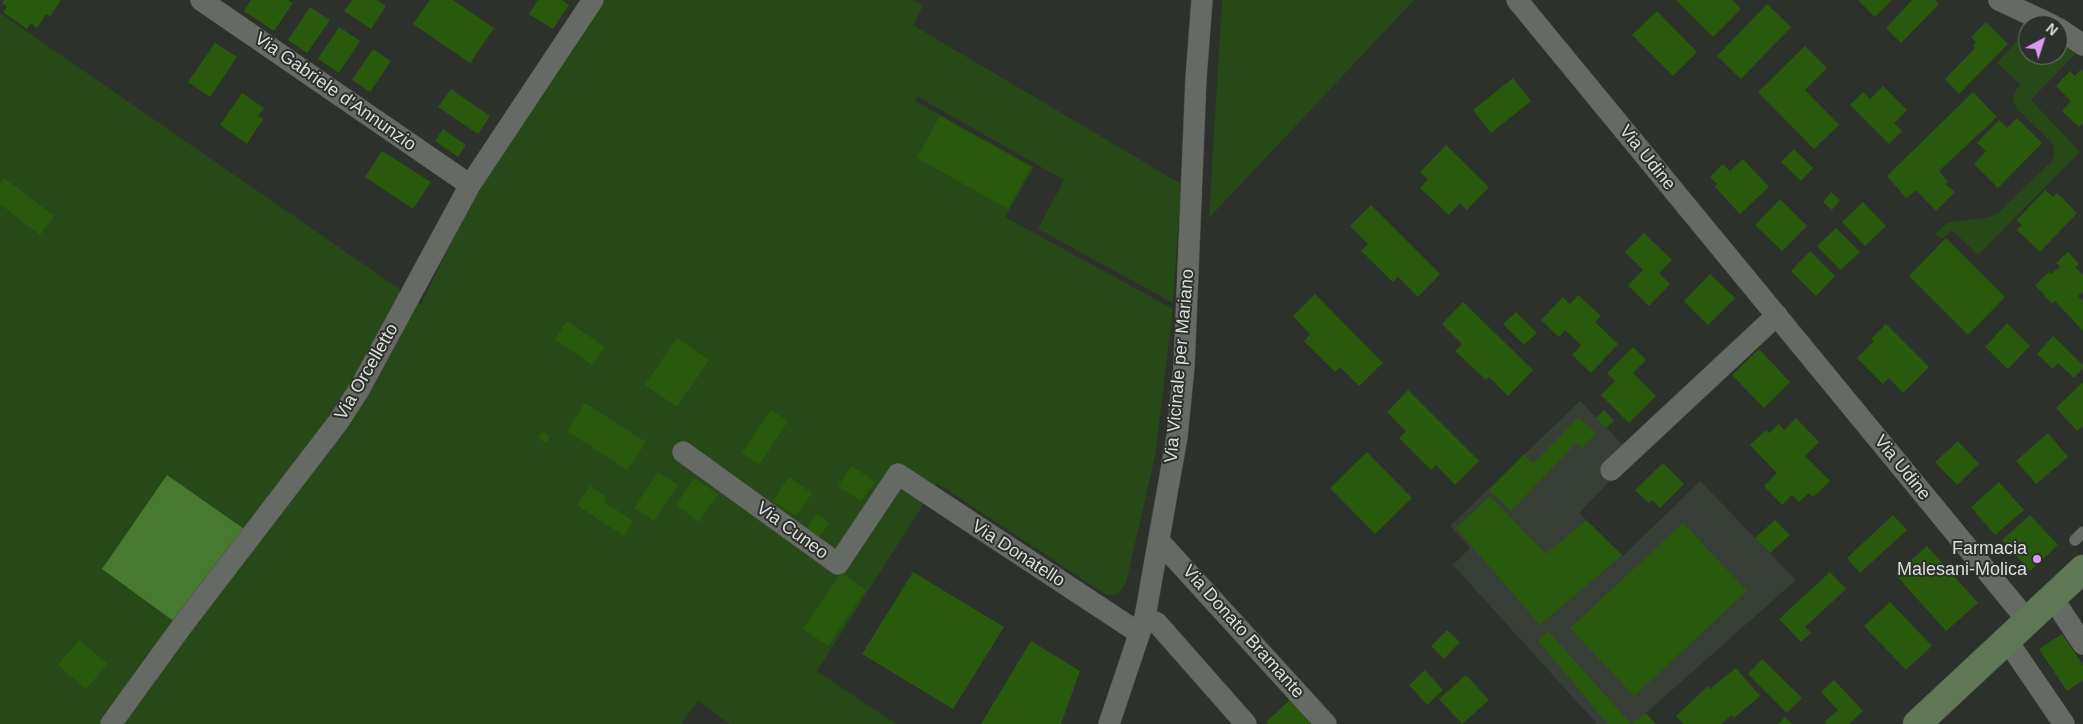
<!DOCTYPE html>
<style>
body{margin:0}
#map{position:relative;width:2083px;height:724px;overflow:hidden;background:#2d312c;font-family:Arial,sans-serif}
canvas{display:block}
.north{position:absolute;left:2018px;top:15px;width:50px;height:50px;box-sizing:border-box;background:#2d312c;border:1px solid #737773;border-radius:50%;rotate:40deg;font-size:14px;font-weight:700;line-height:20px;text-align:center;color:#dddfdd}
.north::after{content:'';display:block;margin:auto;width:18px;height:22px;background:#dc99f4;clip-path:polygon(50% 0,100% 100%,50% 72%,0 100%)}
</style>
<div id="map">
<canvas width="2083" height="724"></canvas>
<div class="north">N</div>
</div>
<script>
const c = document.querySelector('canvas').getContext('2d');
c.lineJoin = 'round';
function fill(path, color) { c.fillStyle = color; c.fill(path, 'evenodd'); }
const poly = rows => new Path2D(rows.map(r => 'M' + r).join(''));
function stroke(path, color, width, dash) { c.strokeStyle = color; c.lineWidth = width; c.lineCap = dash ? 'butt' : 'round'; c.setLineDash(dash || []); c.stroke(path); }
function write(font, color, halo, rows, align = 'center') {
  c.font = font + ' Arial,sans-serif'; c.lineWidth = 4; c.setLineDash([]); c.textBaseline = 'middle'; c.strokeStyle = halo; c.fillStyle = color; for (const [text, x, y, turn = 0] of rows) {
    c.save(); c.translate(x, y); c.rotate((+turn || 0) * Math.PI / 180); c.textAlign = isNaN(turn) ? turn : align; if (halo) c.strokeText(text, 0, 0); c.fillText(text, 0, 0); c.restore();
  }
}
fill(poly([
 [1580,401,1625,447,1614,477,1579,513,1623,556,1700,481,1796,580,1646,713,1656,724,1597,724,1453,565,1470,548,1450,526]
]), '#373e35');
fill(poly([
 [603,0,913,0,923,6,913,25,1181,184,1173,303,1038,229,1064,180,918,97,915,101,1034,167,1005,217,1173,309,1155,456,1126,583,1122,589,1115,595,1109,595,1099,590,937,483,817,671,896,724,730,724,698,701,681,724,0,724,0,13,421,304,481,183],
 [1222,0,1414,0,1209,218],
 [2028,29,2028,55,2058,55,2058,36,2079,50,2031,100,2080,152,1978,255,1952,230,1942,239,1935,234,1947,223,1989,217,1998,213,2052,161,2054,154,2053,145,2048,139,2017,109,2014,103,2013,98,2016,90,2021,85,1997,63]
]), '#274917');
fill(poly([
 [167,475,247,531,179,625,102,569]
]), '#477930');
fill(poly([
 [4,0,61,0,50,16,46,14,37,28,31,23,27,29,3,12,7,7,2,3],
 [251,0,288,0,293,3,274,31,244,11],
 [352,0,377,0,386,6,371,29,344,11],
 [430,0,453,0,494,28,470,63,413,24],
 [538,0,562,0,569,5,553,29,529,14],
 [1676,0,1733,0,1741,9,1713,37],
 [1858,0,1892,0,1875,17],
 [1912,0,1935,0,1939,4,1901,43,1886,28],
 [1767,4,1791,27,1741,79,1717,56],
 [310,7,330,20,307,53,288,40],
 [1657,11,1697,52,1673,76,1632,35],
 [1986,22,2008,44,1959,94,1945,79,1975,48,1973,46,1976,42,1971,37],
 [339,27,360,41,339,73,318,59],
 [215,43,237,57,210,97,188,82],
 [1805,46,1827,68,1805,90,1839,125,1814,149,1758,92],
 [373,49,391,61,370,92,352,80],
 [2081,69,2083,72,2083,123,2079,127,2062,111,2071,101,2056,86,2070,71,2075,76],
 [1513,78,1531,101,1491,133,1473,110],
 [1883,86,1907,110,1894,123,1902,131,1889,144,1850,105,1863,92,1870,99],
 [451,89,490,116,478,134,438,107],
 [1973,92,1997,117,1939,171,1948,182,1945,184,1955,192,1936,211,1916,190,1906,198,1887,176],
 [242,93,264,108,258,116,263,119,247,144,220,125],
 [940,116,1031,167,1008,209,917,158],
 [2017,118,2042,143,1998,188,1974,164,1986,151,1977,143,1999,120,2007,128],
 [443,129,466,145,458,157,435,141],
 [1446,145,1489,187,1467,210,1460,203,1449,215,1420,188,1428,179,1420,172],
 [1794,149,1813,168,1801,181,1781,162],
 [382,151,431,182,413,209,365,177],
 [1743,159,1769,187,1740,214,1715,187,1717,184,1710,177,1723,164,1730,171],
 [4,178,54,216,40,235,0,204,0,184],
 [2045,190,2053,197,2057,193,2077,213,2040,252,2017,230,2022,225,2017,220],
 [1831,192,1840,200,1832,210,1823,202],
 [1780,199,1807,226,1782,251,1755,225],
 [1863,202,1886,226,1865,246,1842,222],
 [1371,205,1440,274,1418,297,1398,277,1393,282,1361,251,1368,244,1350,226],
 [1836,228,1860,252,1840,270,1817,246],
 [1644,233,1672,260,1659,273,1670,284,1649,306,1628,285,1643,270,1625,252],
 [1946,238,2005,297,1968,335,1909,276],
 [1810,251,1835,276,1816,296,1791,271],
 [2068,252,2079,264,2075,267,2083,275,2083,292,2078,296,2083,301,2083,331,2055,301,2052,304,2035,285,2049,272,2051,274,2060,267,2056,263],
 [1710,274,1735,298,1708,325,1684,301],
 [1315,294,1383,363,1359,386,1340,367,1335,372,1304,341,1310,334,1293,316],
 [1578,295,1601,316,1595,322,1618,344,1591,373,1572,355,1581,345,1565,330,1559,337,1541,320,1563,297,1570,304],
 [1463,302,1533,370,1508,396,1489,377,1486,380,1455,351,1462,344,1442,324],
 [1516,312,1537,333,1524,345,1503,324],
 [567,321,605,347,592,365,555,339],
 [2007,323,2030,346,2008,369,1985,347],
 [1886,324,1929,367,1903,393,1889,378,1883,384,1857,358,1874,341,1871,339],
 [2053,336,2083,365,2083,368,2074,378,2058,363,2053,369,2037,354],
 [677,338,709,360,677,407,645,385],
 [1633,347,1646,360,1633,373,1656,396,1629,423,1601,395,1615,381,1607,373],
 [1759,349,1790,382,1764,408,1732,375],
 [2083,382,2083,426,2077,431,2056,408],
 [1408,390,1479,461,1455,485,1436,465,1431,470,1399,438,1406,431,1387,412],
 [585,403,646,442,627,470,567,431],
 [771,410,788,421,759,465,742,453],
 [1604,410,1614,421,1606,428,1596,418],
 [1579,417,1596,433,1582,448,1576,443,1511,511,1489,490,1524,454,1533,464],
 [1796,418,1819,442,1805,456,1830,481,1813,497,1809,493,1799,502,1792,495,1782,505,1764,486,1777,473,1750,445,1766,430,1769,433,1779,424,1784,430],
 [542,431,550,437,546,443,538,438],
 [2048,433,2068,457,2036,484,2016,461],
 [1958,441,1979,464,1957,485,1935,462],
 [1367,452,1412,498,1375,534,1330,488],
 [1663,463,1684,484,1660,508,1652,500,1649,503,1635,490],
 [852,466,875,482,861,501,838,486],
 [658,472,678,485,654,521,634,508],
 [789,477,812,493,796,516,773,501],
 [694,478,718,494,699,522,676,505],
 [1999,482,2024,510,1995,535,1971,507],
 [590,486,607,497,604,502,633,521,624,536,577,505],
 [1490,496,1546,554,1586,520,1622,555,1540,625,1456,528],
 [817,514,829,523,818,539,805,530],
 [1893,515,1907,530,1860,573,1847,558],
 [2030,515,2058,545,2030,571,2002,540],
 [1775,520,1790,535,1770,553,1755,538],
 [1683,523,1747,591,1634,696,1570,628],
 [1927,546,1978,603,1946,631,1895,574],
 [913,572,1004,627,953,709,862,654],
 [1830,572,1846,589,1805,627,1811,633,1801,642,1779,619],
 [841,573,866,590,828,646,803,629],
 [1890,602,1932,646,1906,670,1864,626],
 [1447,630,1460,642,1444,659,1431,646],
 [1548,631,1631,724,1608,724,1538,641],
 [2062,634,2083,665,2083,680,2067,691,2039,649],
 [79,640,108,664,86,689,58,665],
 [1031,641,1080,671,1061,724,981,724],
 [1762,659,1802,698,1787,713,1748,674],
 [1736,668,1760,696,1734,718,1732,715,1721,724,1683,724,1676,716,1708,686,1710,689],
 [1425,670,1443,690,1427,705,1409,685],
 [1466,675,1489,700,1462,724,1439,699],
 [1834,680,1863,711,1849,724,1826,724,1824,722,1838,710,1821,692],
 [1292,698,1312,721,1309,724,1268,724,1266,722],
 [1646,713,1655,724,1632,724],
 [1785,717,1792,724,1778,724]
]), '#29590c');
const lane = poly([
 [2075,540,2083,532]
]);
const street = poly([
 [201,0,470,185],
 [1517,0,2027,620],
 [1999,0,2052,25],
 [2058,28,2083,45],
 [683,452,838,564,898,474,1139,633],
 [1611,470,1777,315],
 [1159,541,1326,724],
 [2052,597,2083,644],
 [1145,617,1157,623,1246,724],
 [2006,639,2064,724],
 [111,724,182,626,339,421,360,388,470,185,593,0],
 [1109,724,1145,617,1177,437,1184,367,1196,78,1202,0]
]);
const secondary = poly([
 [1917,724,2083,569]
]);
stroke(lane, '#4a4c49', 12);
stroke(street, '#4a4c49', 22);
stroke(secondary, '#4a4c49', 29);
stroke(lane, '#666a65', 11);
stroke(street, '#666a65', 21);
stroke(secondary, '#5f7754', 28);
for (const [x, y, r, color] of [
 [2037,559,5,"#dc99f4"]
]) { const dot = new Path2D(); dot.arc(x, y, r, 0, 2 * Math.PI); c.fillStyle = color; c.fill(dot); stroke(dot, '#2d312c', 2); }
write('18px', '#dddfdd', '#2d312c', [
 ["Via Gabriele d'Annunzio",335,92,35],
 ["Via Udine",1647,158,51],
 ["Via Vicinale per Mariano",1180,366,-85],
 ["Via Orcelletto",367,372,-60],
 ["Via Udine",1902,468,51],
 ["Via Cuneo",792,531,36],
 ["Via Donatello",1018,554,33],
 ["Via Donato Bramante",1243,632,48]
]);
write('18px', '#dddfdd', '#2d312c', [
 ["Farmacia",2027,549],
 ["Malesani-Molica",2027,570]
], 'right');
</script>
